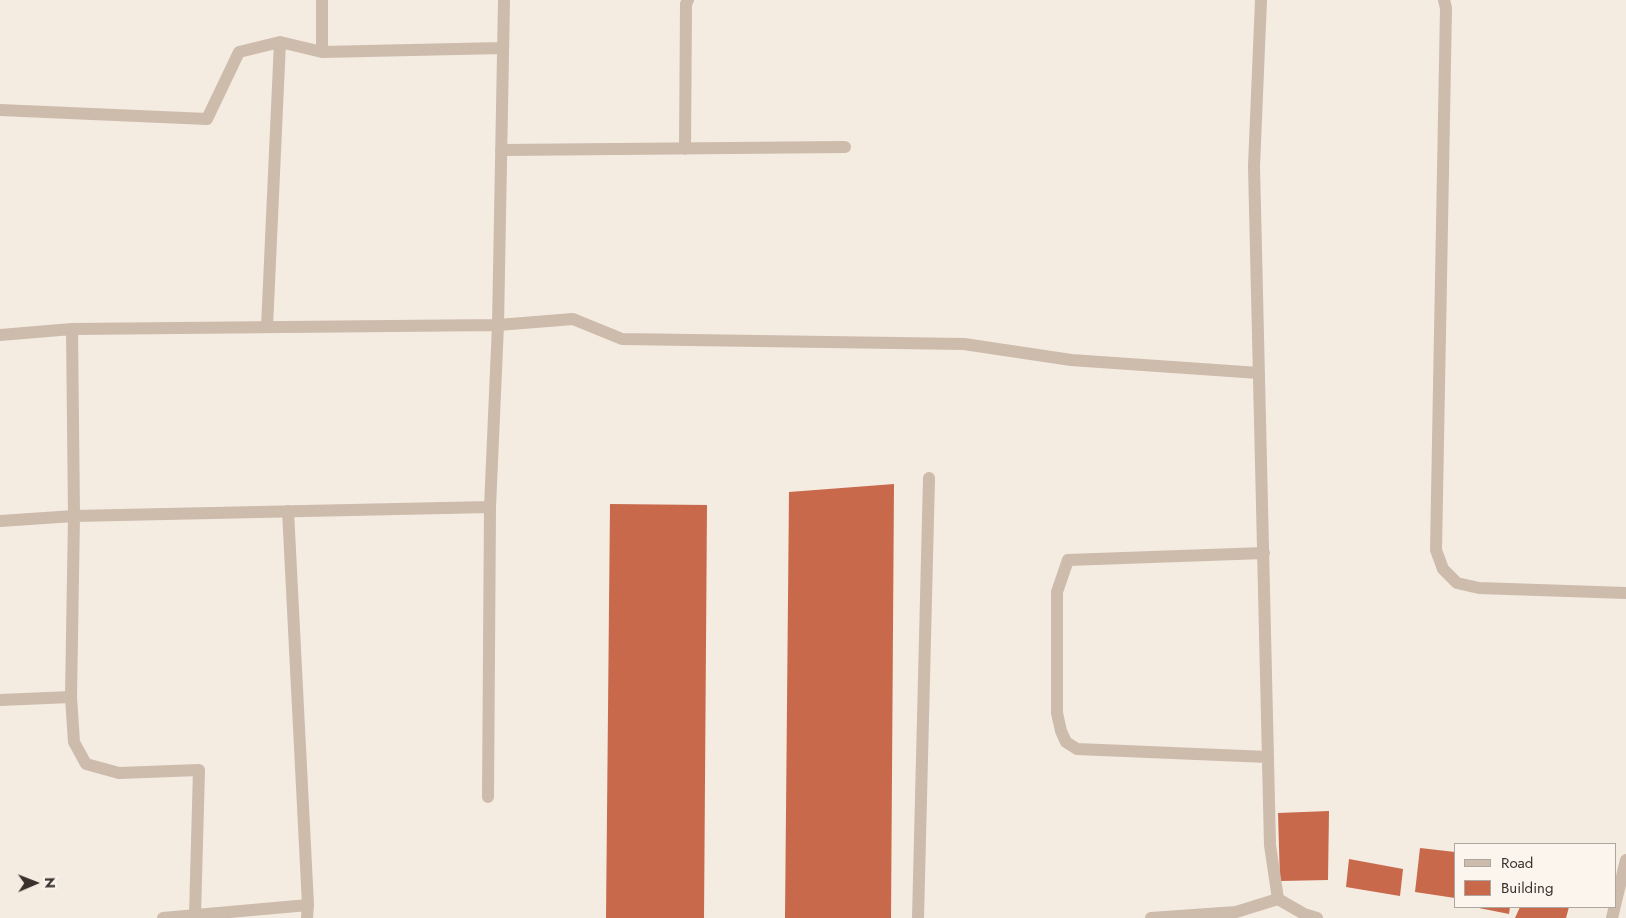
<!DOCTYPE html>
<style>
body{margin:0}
#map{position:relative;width:1626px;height:918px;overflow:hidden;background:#f4ebe1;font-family:Jost,sans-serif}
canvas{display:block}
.legend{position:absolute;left:1454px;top:843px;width:162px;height:65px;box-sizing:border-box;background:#fbf5ee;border:1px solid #aea6a0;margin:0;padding:6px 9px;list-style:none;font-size:15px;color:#3b302b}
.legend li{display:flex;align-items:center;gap:10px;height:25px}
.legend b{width:25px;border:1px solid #aea6a0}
.north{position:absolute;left:10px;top:858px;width:50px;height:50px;-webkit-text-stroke:4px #fbf5ee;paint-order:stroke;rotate:89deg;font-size:14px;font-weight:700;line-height:20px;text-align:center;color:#3b302b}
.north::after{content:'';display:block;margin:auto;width:18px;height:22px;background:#3b302b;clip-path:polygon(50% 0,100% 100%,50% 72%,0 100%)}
</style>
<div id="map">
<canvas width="1626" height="918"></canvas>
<ul class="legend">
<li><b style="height:6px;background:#cdbbac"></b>Road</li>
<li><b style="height:14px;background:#c8694b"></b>Building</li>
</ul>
<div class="north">N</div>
</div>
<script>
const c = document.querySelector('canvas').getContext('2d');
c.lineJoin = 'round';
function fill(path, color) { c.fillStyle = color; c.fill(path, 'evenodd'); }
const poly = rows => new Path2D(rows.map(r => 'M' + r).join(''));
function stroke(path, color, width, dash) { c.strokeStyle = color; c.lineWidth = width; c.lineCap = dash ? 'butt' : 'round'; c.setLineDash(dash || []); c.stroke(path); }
fill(poly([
 [894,484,891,918,785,918,789,492],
 [610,504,707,505,704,918,606,918],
 [1329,811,1328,880,1280,881,1278,813],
 [1420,848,1455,852,1455,898,1415,892],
 [1349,859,1403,869,1400,896,1346,887],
 [1474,907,1510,907,1509,914],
 [1520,907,1569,907,1566,918,1515,918]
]), '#c8694b');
stroke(poly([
 [918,918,929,478]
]), '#cdbbac', 12);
stroke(poly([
 [322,0,322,52,502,48],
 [1261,0,1254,166,1270,845,1278,899,1304,914,1317,918],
 [1444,0,1446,8,1436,550,1443,569,1457,583,1479,588,1626,593],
 [0,110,207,119,239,52,280,42,322,52],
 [685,149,686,4,688,0],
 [501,150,845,147],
 [267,327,280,42],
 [0,335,72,329,498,325,573,319,622,339,964,344,1071,360,1259,373],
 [0,521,74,516,490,507],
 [1264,553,1068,560,1057,592,1057,713,1061,731,1066,742,1077,749,1268,757],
 [71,697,74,742,86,764,119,773,199,770,195,915],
 [0,700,71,697,74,516,72,329],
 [488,797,490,507,498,325,504,0],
 [163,918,308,905,288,511],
 [307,918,308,905],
 [1151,918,1236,912,1278,899],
 [1612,918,1626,860]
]), '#cdbbac', 12);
</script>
